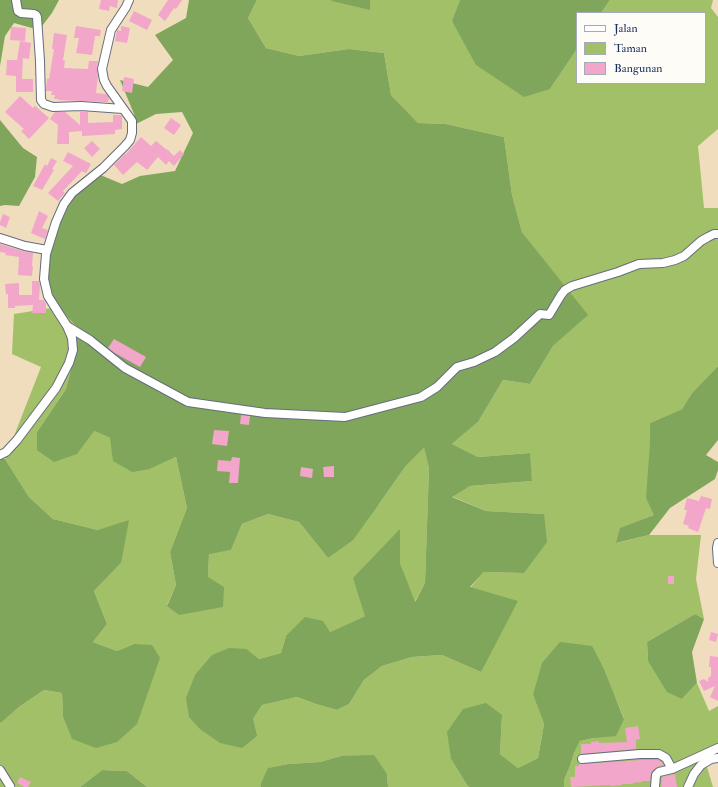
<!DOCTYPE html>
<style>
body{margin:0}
#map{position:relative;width:718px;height:787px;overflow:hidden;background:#f0ddbd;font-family:"IM FELL Double Pica",serif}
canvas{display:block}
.legend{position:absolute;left:576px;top:12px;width:130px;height:72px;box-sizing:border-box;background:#fdfcf7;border:1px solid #a3aaba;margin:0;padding:5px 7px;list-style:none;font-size:12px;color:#1b2f5e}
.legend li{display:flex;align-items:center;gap:8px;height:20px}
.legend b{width:20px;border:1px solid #a3aaba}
</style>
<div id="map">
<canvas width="718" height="787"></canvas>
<ul class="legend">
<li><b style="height:5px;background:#fff"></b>Jalan</li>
<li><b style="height:11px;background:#a1c067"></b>Taman</li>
<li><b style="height:11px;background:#f2a6c9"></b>Bangunan</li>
</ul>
</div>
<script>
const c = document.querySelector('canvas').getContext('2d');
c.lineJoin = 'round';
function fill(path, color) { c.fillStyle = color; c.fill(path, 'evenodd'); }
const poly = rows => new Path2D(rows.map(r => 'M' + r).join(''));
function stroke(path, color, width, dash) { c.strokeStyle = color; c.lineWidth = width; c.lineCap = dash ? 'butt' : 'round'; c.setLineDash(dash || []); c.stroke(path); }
fill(poly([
 [257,0,331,0,370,9,370,0,460,0,452,22,550,89,577,49,577,83,705,83,705,13,601,13,610,0,713,0,711,8,718,17,718,129,698,146,704,208,718,208,718,366,692,393,682,409,650,423,649,457,654,515,621,528,617,543,649,535,701,535,696,579,704,619,695,614,647,642,648,661,682,699,697,683,709,711,718,706,718,744,703,754,713,787,564,787,564,780,570,766,574,753,580,741,594,738,624,718,615,697,533,695,544,724,538,758,518,768,500,754,502,715,451,759,467,785,469,787,388,787,387,774,341,756,320,762,288,764,269,768,260,785,261,787,147,787,127,771,102,770,80,787,0,787,0,722,1,723,19,707,44,690,62,693,63,716,134,644,117,651,93,642,107,624,94,591,121,563,98,530,53,519,29,497,5,459,41,367,12,354,14,314,58,307,76,326,75,354,66,389,37,432,94,431,110,438,150,469,176,457,187,508,170,552,176,585,167,605,208,577,209,553,231,550,242,524,268,514,299,522,328,558,379,504,405,467,424,448,429,468,425,583,414,603,400,563,400,529,365,616,330,632,286,636,281,653,259,659,247,649,253,719,262,705,297,697,316,704,337,710,349,704,364,680,382,666,412,657,442,655,481,672,470,588,484,572,524,573,544,514,486,511,451,496,470,486,532,481,529,453,478,457,452,444,478,422,503,380,530,384,553,346,587,315,522,232,512,195,504,137,446,124,418,123,391,95,384,53,349,49,299,56,266,48,248,18]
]), '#a1c067');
fill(poly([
 [0,0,59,0,52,13,39,30,14,23,5,36,0,66],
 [189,0,257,0,248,18,266,48,299,56,349,49,384,53,391,95,418,123,446,124,504,137,512,195,522,232,588,315,553,346,530,384,503,380,478,422,452,444,478,457,530,453,532,481,470,486,452,497,486,511,544,514,547,542,524,573,484,572,470,587,518,601,481,672,442,655,412,657,382,666,364,680,349,704,337,710,316,704,297,697,262,705,253,719,257,736,242,748,220,743,200,729,189,717,186,698,195,675,212,655,229,648,247,649,259,659,281,653,286,636,305,617,323,621,330,632,365,616,353,578,400,529,400,563,415,602,425,583,429,468,424,448,405,467,379,504,353,540,328,558,299,522,268,514,242,524,231,550,209,554,208,577,224,587,223,607,179,615,167,606,176,585,170,552,187,508,176,457,150,469,132,472,113,461,110,438,94,431,77,454,54,462,37,450,37,432,66,389,75,354,76,326,58,307,46,279,50,240,67,201,98,174,122,184,140,176,175,171,193,133,182,112,156,114,136,124,134,114,120,80,148,87,173,60,155,35,186,18],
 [331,0,370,0,370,10,332,1],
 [460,0,610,0,601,13,577,13,577,49,550,89,524,97,476,65,452,21],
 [0,120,23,148,37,157,35,177,19,206,5,205,0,206],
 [718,366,718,440,706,455,718,462,718,470,715,479,670,508,649,535,616,543,620,528,654,515,646,498,649,457,650,423,682,409,692,393],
 [0,459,5,459,29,497,53,519,98,530,129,520,121,563,94,591,107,624,93,642,117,651,134,644,152,645,160,658,137,724,117,742,96,748,72,739,63,716,62,693,44,690,19,707,1,723,0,722],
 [695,614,704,619,692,652,697,683,682,699,667,692,648,661,647,642],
 [560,642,592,646,603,667,624,719,616,736,594,738,580,741,574,753,570,766,564,780,564,787,469,787,467,785,451,759,447,732,463,709,486,703,502,715,500,754,518,768,538,758,544,724,533,695,542,663],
 [374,755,387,774,388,787,261,787,260,785,268,768,288,764,320,762,341,756],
 [102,770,127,771,147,787,80,787]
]), '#80a65c');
fill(poly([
 [101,0,118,0,117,8,110,6,109,11,99,9],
 [168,0,182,0,176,9,174,8,165,21,158,15],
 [134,11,152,20,147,30,129,21],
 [76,26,101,30,100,36,95,36,92,55,76,53,79,38,74,38],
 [121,26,130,28,127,43,115,41,117,31,117,30,121,31],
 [11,27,26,28,25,41,10,40],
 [54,33,67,35,63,60,65,61,64,68,88,69,89,61,98,61,97,68,98,76,96,93,106,94,109,98,108,102,81,101,58,100,58,99,54,99,55,95,51,95,52,91,46,91,47,79,49,79,54,49,52,49],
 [20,41,31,43,29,59,23,58,22,79,33,79,33,92,16,92,16,76,6,75,7,60,17,60],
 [124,77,134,79,132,93,122,91],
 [20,96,33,108,35,106,49,118,29,139,21,131,24,129,5,112],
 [55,112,65,112,80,125,80,112,88,112,88,123,113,122,113,115,121,115,122,116,122,129,115,130,115,134,82,136,82,131,69,132,69,144,57,144,58,125,50,119],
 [171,118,181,125,174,135,164,128],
 [141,137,151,146,156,141,167,150,167,149,174,156,180,150,184,154,174,166,169,161,166,165,158,157,147,170,137,162,123,175,114,165,125,154,126,154],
 [92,141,100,149,92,157,84,148],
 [68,152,91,164,86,173,82,171,63,191,65,193,58,201,48,193,73,166,63,161],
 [51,158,57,161,52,169,54,170,42,190,33,186,45,164,47,166],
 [39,211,48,216,42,228,48,230,45,239,31,233],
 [3,214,10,217,6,228,0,225,0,222],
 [0,244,23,251,33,253,32,266,33,266,32,276,18,275,19,257,5,255,6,253,0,252],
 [32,281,39,281,40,285,39,300,44,300,46,304,46,313,32,313,33,305,15,306,15,308,8,308,8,294,6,294,5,284,19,283,19,295,32,295],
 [114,339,146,357,140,367,113,352,108,348],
 [241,415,250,416,249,425,240,424],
 [214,430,229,431,227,446,212,444],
 [232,457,240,458,238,483,229,483,230,472,217,471,218,460,231,461],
 [334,466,334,477,324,477,323,467],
 [301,467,313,469,312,478,300,476],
 [701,496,712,499,710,509,706,508,698,532,688,528,689,526,683,524,687,510,684,510,687,498,699,501],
 [668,576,674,576,674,584,668,584],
 [711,632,718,634,716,642,709,640],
 [710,656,718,657,718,701,710,697,715,686,704,691,699,681,704,679,708,682,708,678,711,676,711,667,709,667],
 [638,726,640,739,636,740,636,749,581,754,581,744,591,744,591,742,599,741,599,743,627,742,625,728],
 [640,760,658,760,662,762,664,765,657,767,652,771,651,775,650,781,642,781,642,782,633,783,633,784,622,784,622,785,611,786,611,785,571,787,570,777,575,777,575,766,579,766,579,763,582,764],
 [675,774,677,787,661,787,662,777],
 [20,777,31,782,28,787,24,787,17,783]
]), '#f2a6c9');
const minor = poly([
 [16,0,18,11,21,13,34,14,36,15,37,17,40,61,41,100,44,104,53,107,81,106,123,109],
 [0,238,25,246,47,250],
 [67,326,90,340,125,368,188,402,265,413,345,417,421,397,437,387,457,367,474,362,495,352,514,338,540,314,549,315,561,295,565,290,572,286,618,272,639,264,663,263,675,260,684,256,701,241,708,237,714,234,718,234],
 [0,455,6,452,17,440,56,388,69,363,73,350,72,338,67,326,58,312,48,296,44,279,46,254,56,222,64,204,72,193,103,168,125,146,130,140,132,133,132,121,107,86,104,80,102,69,111,30,126,7,129,0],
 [718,543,717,548,718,563],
 [582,759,640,754,659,754,666,758,672,769],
 [0,770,10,786],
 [655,787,656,775,659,772,672,769,718,748],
 [688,787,694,774,701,765,711,759,718,758]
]);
stroke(minor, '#666c7f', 10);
stroke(minor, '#fff', 8);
</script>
